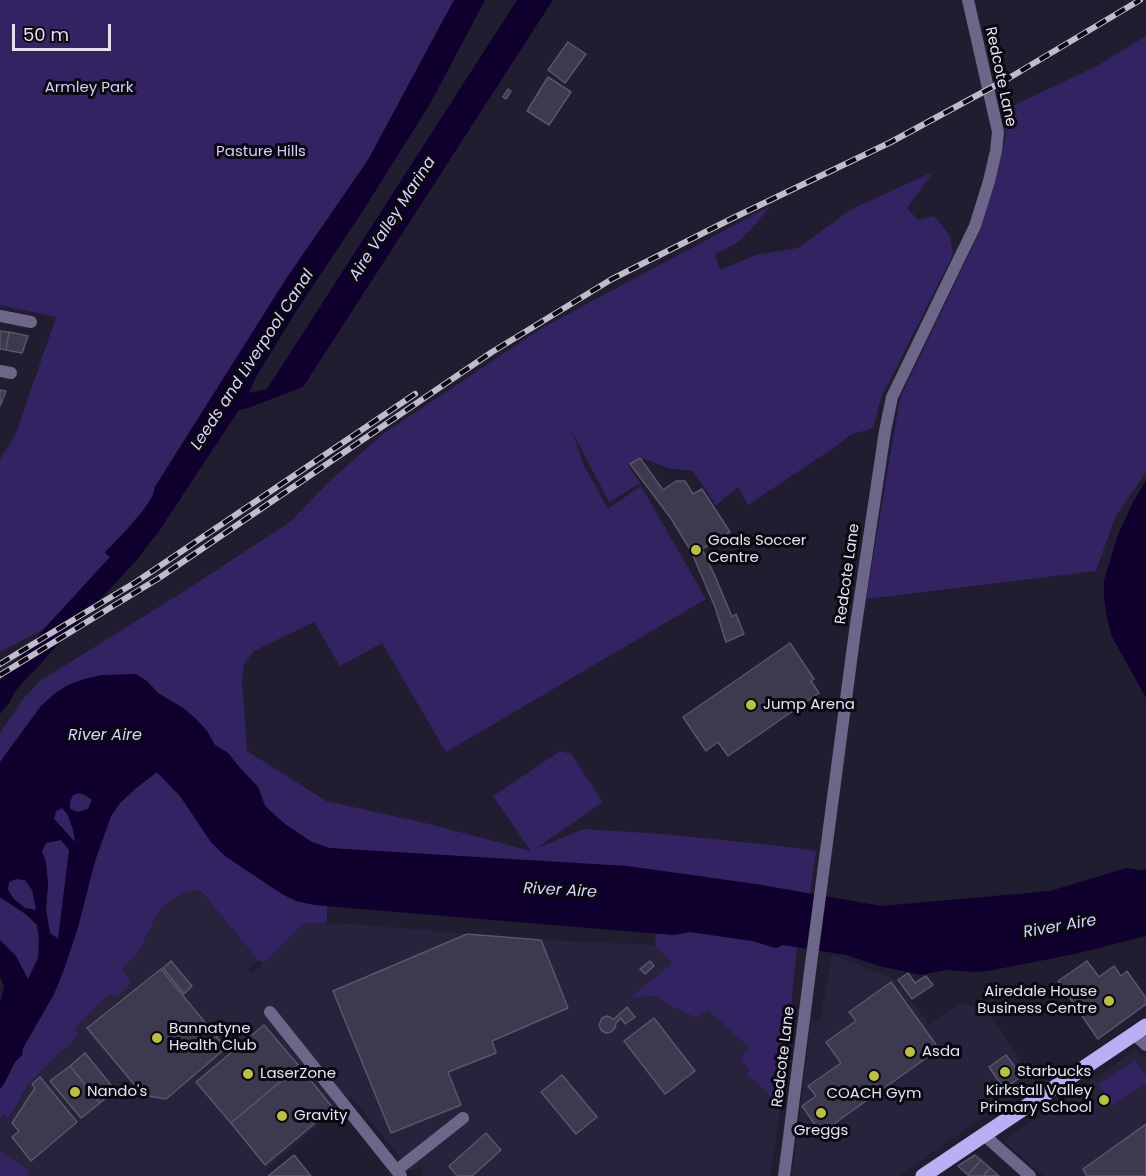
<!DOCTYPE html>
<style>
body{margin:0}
#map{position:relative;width:1146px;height:1176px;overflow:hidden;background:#211d30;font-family:Poppins,sans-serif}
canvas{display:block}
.scale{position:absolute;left:12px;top:24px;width:99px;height:27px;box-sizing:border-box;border:3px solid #e4e2f0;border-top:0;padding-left:8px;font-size:18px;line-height:21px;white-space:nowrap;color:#e4e2f0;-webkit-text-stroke:4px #0a0911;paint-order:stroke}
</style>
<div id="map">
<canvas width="1146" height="1176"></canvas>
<div class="scale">50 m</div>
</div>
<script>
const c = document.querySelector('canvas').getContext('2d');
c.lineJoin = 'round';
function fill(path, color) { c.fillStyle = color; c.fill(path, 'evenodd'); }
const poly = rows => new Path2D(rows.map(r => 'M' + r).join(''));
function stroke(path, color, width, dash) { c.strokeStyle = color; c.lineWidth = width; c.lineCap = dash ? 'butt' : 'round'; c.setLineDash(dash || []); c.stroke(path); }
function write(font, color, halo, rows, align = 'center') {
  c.font = font + ' Poppins,sans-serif'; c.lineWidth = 6; c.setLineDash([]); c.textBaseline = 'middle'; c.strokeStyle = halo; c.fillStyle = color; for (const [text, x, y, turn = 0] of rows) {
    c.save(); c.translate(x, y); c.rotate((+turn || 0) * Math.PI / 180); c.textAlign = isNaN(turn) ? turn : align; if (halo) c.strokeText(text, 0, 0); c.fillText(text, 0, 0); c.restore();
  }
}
fill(poly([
 [188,890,199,890,258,960,248,969,252,974,304,923,353,924,541,940,656,945,672,963,632,996,656,996,669,1005,707,1009,751,1048,750,1070,747,1075,767,1092,780,1111,770,1176,424,1176,421,1164,412,1172,351,1096,265,1171,268,1176,0,1176,0,1119,3,1114,9,1119,30,1082,79,1035,74,1029,109,994,131,982,121,968,134,958,144,941,159,910,172,899],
 [832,955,893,978,929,1024,959,1004,991,1009,988,1014,1036,1082,897,1176,792,1176,811,1021,820,1022],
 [1136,1050,1146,1059,1146,1176,1044,1176,1003,1141]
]), '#27233c');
fill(poly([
 [0,0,454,0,368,160,286,279,155,486,153,495,145,508,105,553,110,557,44,629,0,652,0,459,16,434,56,317,0,305],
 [1146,36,1146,472,1115,517,1096,571,866,599,900,398,981,229,1006,137,1002,111,1097,66],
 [933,172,907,208,918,220,934,216,950,236,953,255,881,398,873,428,850,435,838,445,748,505,738,487,716,505,693,471,668,468,639,457,628,465,640,483,609,502,572,431,584,466,608,509,641,486,706,599,446,752,382,643,340,666,314,622,254,651,244,664,242,681,247,751,326,801,425,823,531,851,493,796,560,751,571,754,603,802,535,849,584,829,662,834,781,846,816,851,810,894,756,884,329,848,312,842,299,834,285,824,265,806,258,786,239,767,228,753,215,745,207,731,194,717,183,708,158,693,140,676,102,675,41,706,0,762,0,733,23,699,40,681,183,592,290,522,330,481,383,434,542,328,770,206,755,225,737,243,715,254,720,270,756,255,798,248,852,209],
 [157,772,180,796,211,842,225,856,282,894,296,901,327,906,327,923,304,923,264,963,258,960,200,890,188,891,172,899,159,910,144,941,134,958,121,968,131,982,117,996,109,994,74,1029,79,1035,30,1082,8,1119,4,1114,0,1119,0,1089,4,1083,15,1062,22,1055,23,1048,54,994,63,972,78,927,95,861,111,816,120,803,135,789],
 [80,793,92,800,88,809,78,812,70,809,70,802,73,795],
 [62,808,68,815,73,830,76,843,54,819,56,811],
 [61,840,69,850,59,939,50,933,46,909,48,884,46,862,41,851,46,843],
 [16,879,25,880,33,890,37,910,25,908,14,899,8,890,9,882],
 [0,897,27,915,37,925,39,939,38,958,28,980,16,956,0,940],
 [690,932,752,941,776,948,783,945,797,947,780,1111,767,1092,747,1075,750,1070,740,1059,750,1048,707,1009,697,1018,669,1005,656,996,631,997,672,963,656,945,655,933,674,935],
 [1135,1060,1146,1077,1146,1083,1113,1105,1099,1084],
 [0,1152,30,1171,28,1176,0,1176]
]), '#342363');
fill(poly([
 [454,0,485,0,430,104,364,209,297,310,256,377,249,393,267,389,517,0,553,0,303,387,248,408,239,410,159,531,135,562,16,690,9,703,0,714,0,681,44,629,110,557,105,552,127,530,145,508,153,495,155,487,286,279,368,160],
 [1146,480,1146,698,1112,637,1107,618,1104,597,1104,580,1118,535,1132,504],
 [135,674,147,681,158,693,183,708,194,717,207,731,215,745,228,753,239,767,258,787,265,806,285,824,312,842,329,848,627,866,756,884,881,906,1050,891,1126,868,1141,870,1146,869,1146,936,1075,954,988,971,976,972,947,970,921,975,879,966,846,955,783,945,776,948,752,941,690,932,674,935,314,905,296,901,282,894,225,856,211,842,180,796,157,772,135,789,120,803,111,816,95,861,78,927,63,972,54,994,23,1048,22,1055,15,1062,4,1084,0,1089,0,1003,4,986,0,976,0,940,16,956,28,979,38,958,39,939,37,925,27,915,0,897,0,762,41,706,54,694,68,685,84,679,102,675],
 [80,793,86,795,92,800,88,809,78,812,70,809,70,802,73,795],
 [62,808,68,815,73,830,75,842,54,819,56,811],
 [61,840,69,850,58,939,50,933,46,909,48,884,46,862,42,851,46,843],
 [16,879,25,880,32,890,36,910,25,908,14,899,8,890,9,882]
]), '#0f002d');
const building = poly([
 [568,42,586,54,565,83,548,70,568,42],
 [548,77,571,92,549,125,527,111,548,77],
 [508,89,511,91,506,99,503,97,508,89],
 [0,331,9,332,6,350,0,349,0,331],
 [9,332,28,336,22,353,6,350,9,332],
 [0,390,6,391,0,406,0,390],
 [640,458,663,490,676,481,685,481,693,494,702,489,730,532,702,549,715,576,732,617,736,614,744,634,726,642,715,607,691,551,670,517,630,464,640,458],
 [790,643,814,679,811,681,819,693,728,756,718,742,706,751,683,717,790,643],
 [467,934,541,940,568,1008,492,1041,496,1053,448,1072,461,1105,391,1133,333,991,467,934],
 [171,961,192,986,184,994,163,968,171,961],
 [650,961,654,966,645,974,640,969,650,961],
 [1087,961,1099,977,1114,966,1121,976,1127,971,1146,998,1146,1004,1098,1039,1058,981,1087,961],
 [161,969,226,1048,166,1099,143,1095,87,1028,161,969],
 [908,973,915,983,926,976,933,985,912,999,898,980,908,973],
 [891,982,939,1049,821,1133,802,1106,816,1096,808,1086,841,1063,826,1042,856,1021,849,1012,891,982],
 [627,1007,635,1017,625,1024,621,1018,616,1023,615,1028,611,1032,606,1033,601,1030,599,1025,602,1018,607,1016,614,1019,627,1007],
 [654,1018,695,1071,665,1094,624,1041,654,1018],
 [264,1025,299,1066,231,1123,196,1082,264,1025],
 [85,1053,115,1090,100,1103,70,1066,85,1053],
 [1006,1055,1022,1076,1004,1089,989,1067,1006,1055],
 [70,1066,100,1103,81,1118,50,1081,70,1066],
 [299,1066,333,1108,265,1165,231,1123,299,1066],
 [562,1075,597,1117,576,1134,541,1092,562,1075],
 [40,1077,77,1122,31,1161,12,1137,19,1131,12,1123,35,1088,32,1084,40,1077],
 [1146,1124,1146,1176,1087,1176,1083,1169,1146,1124],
 [486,1133,501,1150,472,1176,457,1176,449,1166,486,1133],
 [294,1155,311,1176,268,1176,294,1155],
 [975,1155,981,1160,968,1175,958,1166,975,1155],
 [981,1160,990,1168,983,1176,969,1176,968,1175,981,1160],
 [990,1168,999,1176,983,1176,990,1168]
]);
fill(building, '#3d3a4f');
stroke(building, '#58556c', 1.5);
stroke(poly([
 [0,316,31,322],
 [0,371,11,373],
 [270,1012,401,1176],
 [1134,1034,1146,1045],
 [984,1135,1030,1176],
 [397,1170,463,1118],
 [784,1176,811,964,855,631,885,431,892,397,975,226,989,181,996,151,998,132,968,0]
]), '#6c6789', 12);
stroke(poly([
 [923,1176,1146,1026]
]), '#baaef5', 15);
const rail = poly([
 [0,664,136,582,415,394],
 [0,675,159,578,492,352,612,279,733,218,891,142,1009,78,1140,0]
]);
stroke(rail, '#bfbdcb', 6);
stroke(rail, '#0a0911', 4, [11]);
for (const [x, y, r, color] of [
 [696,550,6,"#bbc044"],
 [751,705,6,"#bbc044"],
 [1109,1001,6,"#bbc044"],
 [157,1038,6,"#bbc044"],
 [910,1052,6,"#bbc044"],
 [1005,1072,6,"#bbc044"],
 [248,1074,6,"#bbc044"],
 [874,1076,6,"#bbc044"],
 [75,1092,6,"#bbc044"],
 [1104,1100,6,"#bbc044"],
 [821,1113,6,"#bbc044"],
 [282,1116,6,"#bbc044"]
]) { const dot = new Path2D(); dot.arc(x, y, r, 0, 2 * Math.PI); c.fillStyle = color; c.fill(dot); stroke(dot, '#0a0911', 2); }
write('15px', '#e4e2f0', '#0a0911', [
 ["Redcote Lane",1000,77,78],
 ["Redcote Lane",848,574,-82],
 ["Redcote Lane",784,1057,-83]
]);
write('15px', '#d2ccf7', '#0a0911', [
 ["Armley Park",89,88],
 ["Pasture Hills",261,152]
]);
write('15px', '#e4e2f0', '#0a0911', [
 ["Goals Soccer",708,541],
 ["Centre",708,558],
 ["Jump Arena",763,705],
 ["Airedale House",1097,992,"right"],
 ["Business Centre",1097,1009,"right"],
 ["Bannatyne",169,1029],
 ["Health Club",169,1046],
 ["Asda",922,1052],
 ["Starbucks",1017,1072],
 ["LaserZone",260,1074],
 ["Kirkstall Valley",1092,1091,"right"],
 ["Primary School",1092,1108,"right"],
 ["Nando's",87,1092],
 ["COACH Gym",874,1094,"center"],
 ["Gravity",294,1116],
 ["Greggs",821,1131,"center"]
], 'left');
write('italic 16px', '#d7d2fd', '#0a0911', [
 ["Aire Valley Marina",393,219,-57],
 ["Leeds and Liverpool Canal",253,360,-57],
 ["River Aire",105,736],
 ["River Aire",560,891,3],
 ["River Aire",1060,927,-10]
]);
</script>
